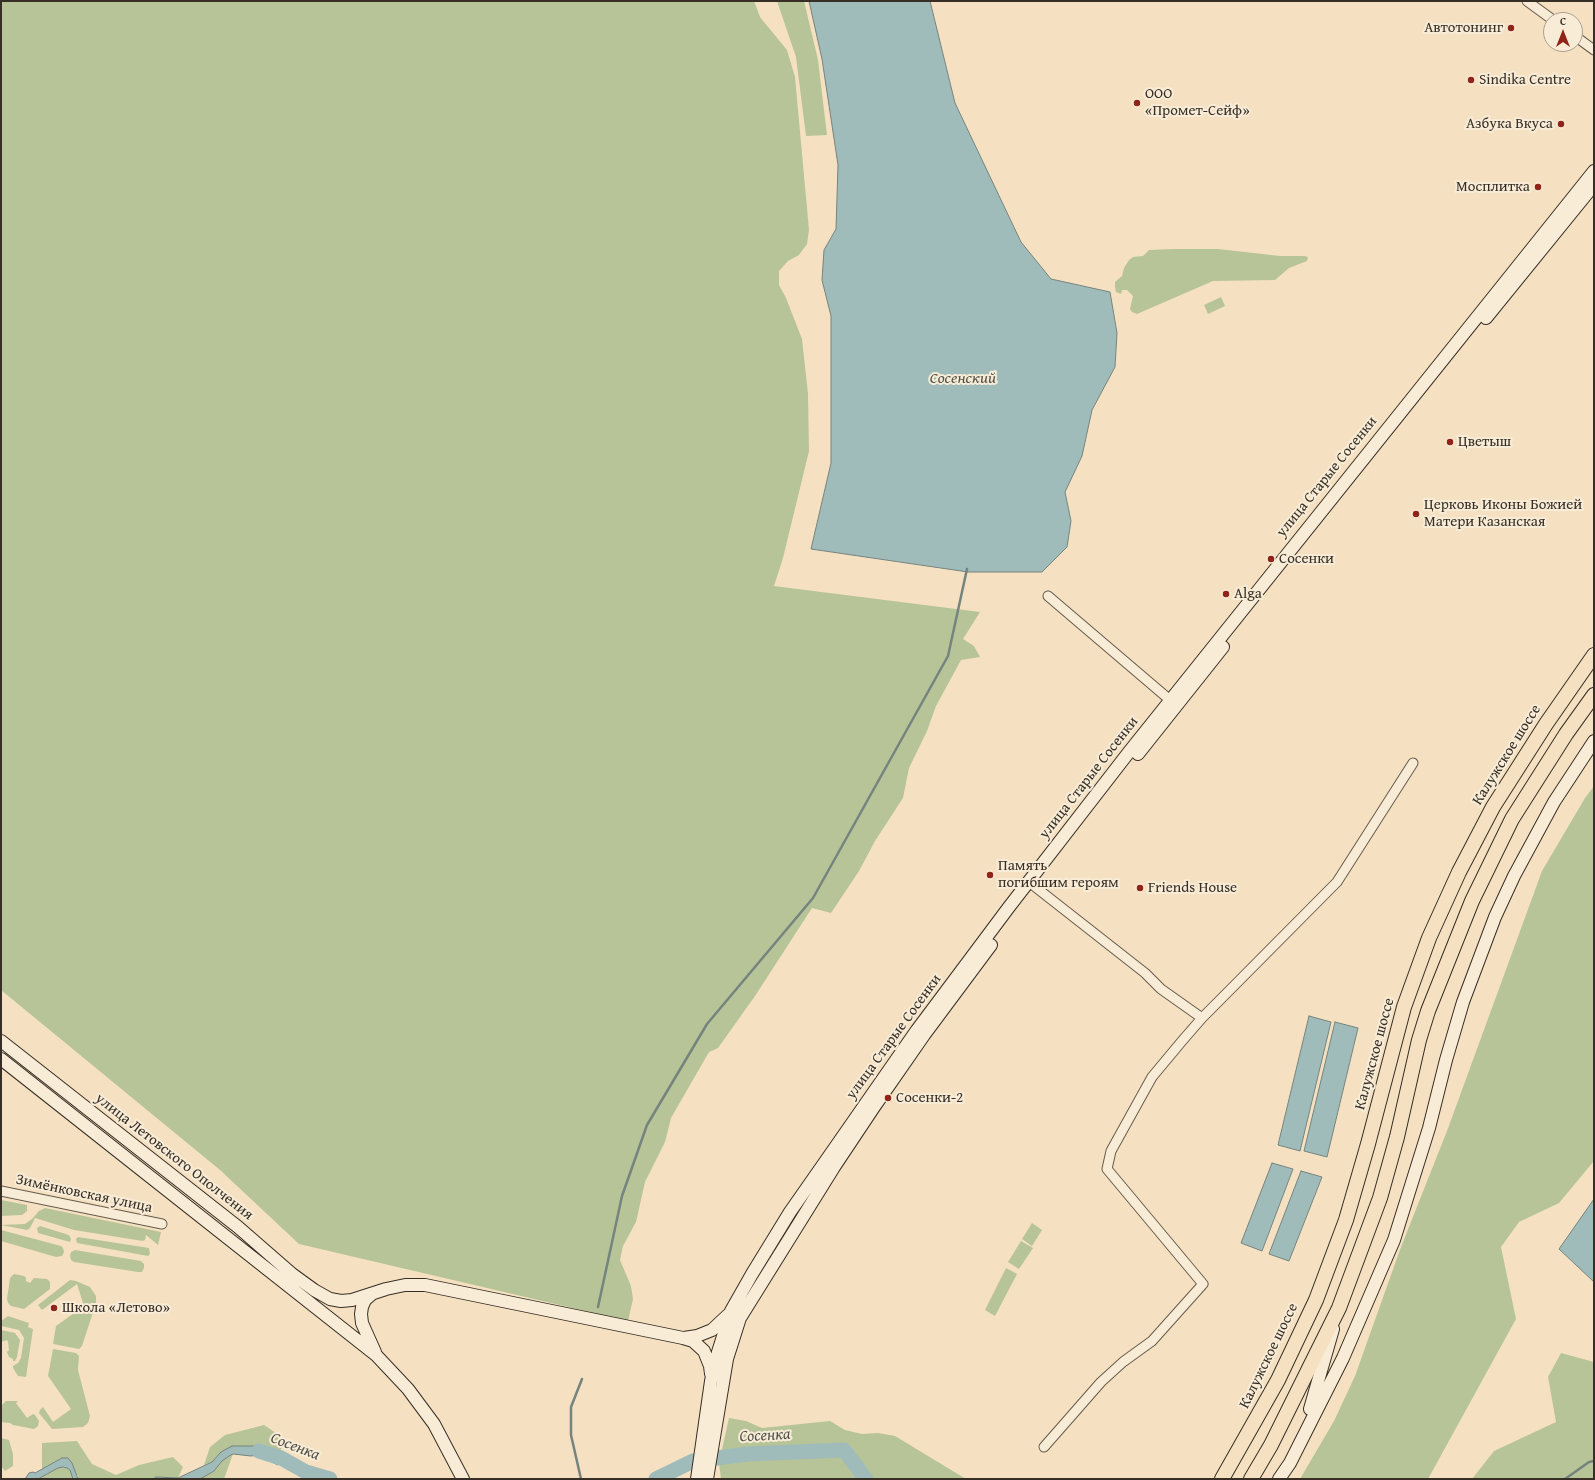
<!DOCTYPE html>
<meta charset="utf-8">
<style>
body{margin:0}
#map{position:relative;width:1595px;height:1480px;overflow:hidden;background:#f5e1c1;font-family:"Gentium Book Plus",serif}
canvas{display:block}
.frame{position:absolute;inset:0;border:2px solid #372f25;pointer-events:none}
.north{position:absolute;left:1543px;top:12px;width:40px;height:40px;box-sizing:border-box;background:#f8ecd7;border:1px solid #aba090;border-radius:50%;rotate:0deg;font-size:11px;font-weight:700;line-height:16px;text-align:center;color:#372f25}
.north::after{content:'';display:block;margin:auto;width:14px;height:18px;background:#8f2418;clip-path:polygon(50% 0,100% 100%,50% 72%,0 100%)}
</style>
<div id="map">
<canvas width="1595" height="1480"></canvas>
<div class="frame"></div>
<div class="north">С</div>
</div>
<script>
const c = document.querySelector('canvas').getContext('2d');
c.lineJoin = 'round';
function fill(path, color) { c.fillStyle = color; c.fill(path, 'evenodd'); }
const poly = rows => new Path2D(rows.map(r => 'M' + r).join(''));
function stroke(path, color, width, dash) { c.strokeStyle = color; c.lineWidth = width; c.lineCap = dash ? 'butt' : 'round'; c.setLineDash(dash || []); c.stroke(path); }
function write(font, color, halo, rows, align = 'center') {
  c.font = font + ' "Gentium Book Plus",serif'; c.lineWidth = 4; c.setLineDash([]); c.textBaseline = 'middle'; c.strokeStyle = halo; c.fillStyle = color; for (const [text, x, y, turn = 0] of rows) {
    c.save(); c.translate(x, y); c.rotate((+turn || 0) * Math.PI / 180); c.textAlign = isNaN(turn) ? turn : align; if (halo) c.strokeText(text, 0, 0); c.fillText(text, 0, 0); c.restore();
  }
}
fill(poly([
 [1,1,754,1,760,17,787,50,795,77,809,230,807,244,799,255,788,261,779,271,779,285,786,298,802,339,808,394,809,451,783,558,774,586,980,612,963,639,974,646,980,657,961,660,936,706,927,731,909,768,903,798,875,841,859,871,831,913,812,908,755,996,718,1048,709,1052,671,1118,665,1142,645,1182,636,1222,623,1246,620,1260,631,1286,633,1299,628,1321,299,1244,220,1170,1,990],
 [777,1,804,1,818,60,827,135,806,136,796,57],
 [1173,249,1218,249,1280,256,1304,256,1308,257,1307,261,1289,268,1275,280,1213,281,1137,314,1132,312,1130,309,1133,296,1127,290,1122,290,1121,294,1116,292,1115,287,1115,282,1122,276,1124,268,1129,260,1133,257,1143,256,1149,250],
 [1221,297,1225,306,1208,314,1204,305],
 [1594,786,1594,1161,1559,1203,1519,1222,1501,1247,1516,1319,1428,1479,1300,1479,1334,1421,1355,1376,1401,1247,1447,1131,1542,871,1585,798],
 [1,1200,27,1205,27,1211,22,1215,1,1216],
 [45,1208,161,1232,158,1245,146,1235,145,1240,143,1241,74,1230,35,1218,30,1228,27,1230,1,1225,25,1224,32,1219,39,1211],
 [1032,1223,1042,1230,1032,1246,1022,1239],
 [40,1226,69,1235,71,1239,70,1242,38,1233,37,1228],
 [1,1230,61,1246,63,1248,64,1252,62,1256,56,1257,1,1241],
 [78,1237,149,1248,150,1254,148,1256,77,1243,76,1239],
 [1021,1241,1033,1248,1019,1269,1008,1262],
 [75,1250,141,1261,144,1264,144,1268,142,1272,138,1272,74,1262,71,1260,70,1256,71,1252],
 [1006,1268,1017,1274,995,1316,985,1310],
 [14,1274,24,1276,26,1278,26,1281,30,1283,34,1278,47,1279,50,1282,50,1289,24,1309,11,1306,8,1303,7,1299,10,1278],
 [70,1280,76,1281,90,1287,96,1296,96,1303,82,1346,79,1349,53,1344,56,1326,84,1306,77,1284,42,1310,38,1305],
 [8,1316,29,1323,28,1327,33,1329,26,1377,18,1376,13,1368,13,1366,18,1363,21,1358,24,1338,19,1330,1,1326,1,1321],
 [1,1330,15,1333,20,1340,17,1357,15,1361,13,1361,13,1359,9,1357,7,1352,9,1350,8,1342,7,1340,1,1342],
 [53,1349,76,1353,79,1356,78,1370,90,1416,88,1423,83,1427,52,1429,39,1413,40,1410,43,1407,53,1422,71,1409,48,1376],
 [1561,1353,1594,1362,1594,1479,1472,1479,1494,1451,1556,1422,1548,1377],
 [6,1401,18,1401,16,1403,27,1418,33,1414,35,1415,39,1421,38,1426,34,1429,13,1425,10,1423,1,1422,1,1406],
 [729,1418,746,1421,762,1428,830,1421,845,1430,862,1434,878,1433,895,1436,966,1479,721,1479,719,1463],
 [264,1425,285,1439,279,1454,270,1450,221,1452,212,1462,204,1465,210,1447,225,1435],
 [1,1438,9,1440,13,1454,13,1466,5,1471,1,1466],
 [77,1441,92,1464,116,1475,139,1465,173,1457,183,1467,178,1478,156,1477,153,1479,78,1479,78,1476,62,1458,42,1469,42,1443],
 [233,1454,224,1479,199,1479,214,1471,222,1461,229,1455],
 [63,1467,67,1468,70,1470,73,1479,38,1479,58,1468]
]), '#b7c497');
const water = poly([
 [809,1,930,1,955,103,1021,242,1051,279,1110,292,1117,333,1115,367,1092,410,1082,456,1065,492,1071,521,1067,547,1042,572,968,572,811,549,831,463,831,316,822,280,824,250,836,229,838,165,822,59,809,1],
 [1309,1016,1331,1022,1300,1151,1278,1145,1309,1016],
 [1335,1022,1358,1028,1327,1157,1304,1151,1335,1022],
 [1272,1163,1293,1169,1262,1251,1241,1243,1272,1163],
 [1301,1171,1322,1177,1289,1261,1269,1254,1301,1171],
 [1594,1199,1594,1282,1559,1249,1594,1199],
 [232,1446,255,1446,271,1450,279,1454,278,1465,258,1455,251,1456,233,1454,229,1456,222,1461,214,1471,200,1479,153,1479,156,1477,178,1478,212,1462,221,1452,232,1446],
 [62,1458,68,1458,72,1463,78,1479,73,1479,70,1470,67,1468,63,1467,58,1468,38,1479,25,1479,29,1473,33,1472,35,1473,62,1458]
]);
fill(water, '#9fbcba');
stroke(water, '#75847e', 1);
stroke(poly([
 [598,1307,622,1196,647,1125,707,1024,813,898,948,656,967,569],
 [581,1479,571,1435,571,1407,582,1379],
 [1565,1479,1589,1462,1594,1461]
]), '#75847e', 2.5);
stroke(poly([
 [259,1451,281,1458,306,1472,330,1479],
 [656,1479,693,1461,748,1454,844,1450,866,1479]
]), '#9fbcba', 15);
const minor = poly([
 [1527,1,1553,20],
 [1575,36,1594,50],
 [1048,596,1170,700],
 [1029,882,1145,973,1161,989,1202,1018],
 [1,1191,162,1224],
 [1044,1447,1101,1382,1123,1362,1152,1341,1203,1284,1107,1169,1111,1151,1152,1077,1182,1041,1202,1018,1337,882,1413,763]
]);
const secondary = poly([
 [1486,318,1594,185],
 [1138,754,1223,647],
 [1,1041,238,1227,292,1274,296,1280],
 [1,1059,376,1355,408,1389,434,1424,463,1479],
 [292,1274,314,1290,330,1299,341,1301,352,1300,386,1289,405,1285,425,1285,683,1338,693,1341,704,1351,710,1366,711,1374],
 [372,1294,365,1300,362,1307,361,1314,362,1323,375,1352],
 [684,1338,697,1336,712,1330,728,1315],
 [1310,1409,1333,1329],
 [697,1479,711,1381,718,1352,731,1311,752,1274,790,1212,825,1162,917,1030,1009,907,1129,752,1594,171],
 [707,1479,727,1359,740,1318,834,1167,874,1107,924,1035,991,945],
 [1279,1479,1290,1463,1343,1358,1394,1240,1429,1128,1446,1060,1463,1002,1495,917,1514,876,1554,802,1594,741]
]);
const trunk = poly([
 [1222,1479,1278,1380,1316,1300,1346,1220,1368,1144,1404,1007,1429,938,1459,872,1493,807,1546,724,1594,655],
 [1251,1479,1271,1445,1339,1308,1380,1198,1397,1137,1419,1040,1428,1011,1472,901,1512,819,1566,734,1594,695]
]);
stroke(minor, '#665c4c', 11);
stroke(secondary, '#372f25', 14);
stroke(trunk, '#372f25', 16);
stroke(minor, '#f8ecd7', 9);
stroke(secondary, '#f8ecd7', 12);
stroke(trunk, '#f5e1c1', 14);
for (const [x, y, r, color] of [
 [1511,28,4,"#8f2418"],
 [1471,80,4,"#8f2418"],
 [1137,103,4,"#8f2418"],
 [1561,124,4,"#8f2418"],
 [1538,187,4,"#8f2418"],
 [1450,442,4,"#8f2418"],
 [1416,514,4,"#8f2418"],
 [1271,559,4,"#8f2418"],
 [1226,594,4,"#8f2418"],
 [990,875,4,"#8f2418"],
 [1140,888,4,"#8f2418"],
 [888,1098,4,"#8f2418"],
 [54,1308,4,"#8f2418"]
]) { const dot = new Path2D(); dot.arc(x, y, r, 0, 2 * Math.PI); c.fillStyle = color; c.fill(dot); stroke(dot, '#f8ecd7', 1.5); }
write('15px', '#372f25', '#f8ecd7', [
 ["Автотонинг",1503,28,"right"],
 ["Sindika Centre",1479,80],
 ["ООО",1145,94],
 ["«Промет-Сейф»",1145,111],
 ["Азбука Вкуса",1553,124,"right"],
 ["Мосплитка",1530,187,"right"],
 ["Цветыш",1458,442],
 ["Церковь Иконы Божией",1424,505],
 ["Матери Казанская",1424,522],
 ["Сосенки",1279,559],
 ["Alga",1234,594],
 ["Память",998,866],
 ["погибшим героям",998,883],
 ["Friends House",1148,888],
 ["Сосенки-2",896,1098],
 ["Школа «Летово»",62,1308]
], 'left');
write('15px', '#372f25', '#f8ecd7', [
 ["улица Старые Сосенки",1327,477,-51],
 ["Калужское шоссе",1507,755,-58],
 ["улица Старые Сосенки",1089,778,-52],
 ["улица Старые Сосенки",894,1037,-54],
 ["Калужское шоссе",1375,1054,-75],
 ["улица Летовского Ополчения",174,1157,38],
 ["Зимёнковская улица",84,1194,12],
 ["Калужское шоссе",1269,1356,-64]
]);
write('italic 16px', '#51524a', '#f8ecd7', [
 ["Сосенский",963,379],
 ["Сосенка",765,1436,-3],
 ["Сосенка",295,1447,21]
]);
</script>
